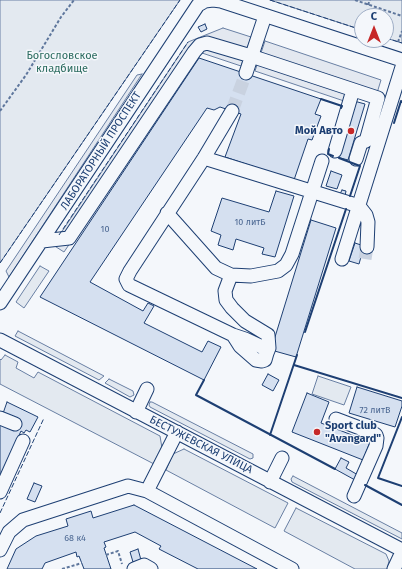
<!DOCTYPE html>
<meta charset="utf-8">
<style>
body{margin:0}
#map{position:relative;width:402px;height:569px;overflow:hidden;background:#f4f7fb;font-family:"Fira Sans",sans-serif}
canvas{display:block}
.north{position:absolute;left:354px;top:8px;width:40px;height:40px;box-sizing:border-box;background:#f4f7fb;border:1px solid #9eadc5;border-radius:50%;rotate:0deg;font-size:11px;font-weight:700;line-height:16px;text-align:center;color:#1d3f73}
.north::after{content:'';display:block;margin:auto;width:14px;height:18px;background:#c62828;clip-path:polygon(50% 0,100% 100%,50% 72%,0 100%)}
</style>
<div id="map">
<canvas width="402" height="569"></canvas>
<div class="north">С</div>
</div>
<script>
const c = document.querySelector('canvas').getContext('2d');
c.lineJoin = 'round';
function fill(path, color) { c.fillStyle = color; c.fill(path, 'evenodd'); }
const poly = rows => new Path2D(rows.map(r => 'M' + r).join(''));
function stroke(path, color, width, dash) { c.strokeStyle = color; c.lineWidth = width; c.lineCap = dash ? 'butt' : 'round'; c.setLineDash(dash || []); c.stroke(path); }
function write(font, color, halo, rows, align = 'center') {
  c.font = font + ' "Fira Sans",sans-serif'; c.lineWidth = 3; c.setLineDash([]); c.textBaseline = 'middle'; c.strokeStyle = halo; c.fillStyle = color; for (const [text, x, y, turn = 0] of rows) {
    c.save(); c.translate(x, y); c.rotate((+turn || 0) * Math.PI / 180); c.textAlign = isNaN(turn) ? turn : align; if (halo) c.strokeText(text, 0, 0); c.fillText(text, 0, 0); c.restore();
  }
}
const green = poly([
 [0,0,180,0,0,263,0,0],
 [270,0,402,0,402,43,386,38,386,16,362,16,362,30,270,0],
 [40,266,49,271,24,308,16,302,40,266],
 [18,331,104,376,99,380,15,336,18,331],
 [5,355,18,362,16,368,34,378,38,372,160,436,162,448,154,464,0,384,0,359,1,360,5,355],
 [318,376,351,387,344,405,312,394,318,376],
 [109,379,133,391,134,395,130,397,105,383,109,379],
 [150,402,152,402,253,454,253,458,250,459,150,407,149,405,150,402],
 [184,449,288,503,275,528,166,470,173,454,184,449],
 [293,476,402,533,402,539,292,482,291,479,293,476],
 [296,508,386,554,389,561,387,569,355,569,284,531,296,508]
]);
fill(green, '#e3e9f0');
stroke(green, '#687fa3', 1);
const parking = poly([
 [223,28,251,37,241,66,199,52,64,252,53,245,188,42,223,28],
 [265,41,381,80,377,93,344,101,255,71,265,41],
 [142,74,9,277,6,271,137,75,142,74]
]);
fill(parking, '#e3e8f0');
stroke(parking, '#687fa3', 1);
const building = poly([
 [205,24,207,29,201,32,198,27,205,24],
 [199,58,321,99,315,114,321,116,312,140,308,139,294,180,225,157,241,114,220,107,214,110,207,108,90,282,143,311,148,303,154,306,144,323,202,352,208,341,221,347,204,380,40,297,199,58],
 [354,101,365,104,348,160,337,157,354,101],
 [331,171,342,175,337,189,326,186,331,171],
 [342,190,346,191,345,196,340,194,342,190],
 [276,191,294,196,275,257,262,254,264,248,236,239,233,250,218,245,221,235,211,231,222,198,269,212,276,191],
 [311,220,336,228,296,357,271,350,311,220],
 [355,243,364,246,359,264,349,261,355,243],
 [268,374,279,380,273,391,262,385,268,374],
 [357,387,402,401,402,406,395,427,349,413,357,387],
 [307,393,329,402,321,423,370,442,363,460,292,432,307,393],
 [7,402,38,417,30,432,26,430,24,433,21,431,0,477,0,422,7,402],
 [341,458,349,462,346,468,358,475,355,480,335,469,341,458],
 [34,483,42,486,35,502,27,499,34,483],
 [134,505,257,569,198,569,159,549,161,546,135,532,104,542,106,547,104,548,111,569,84,569,79,556,77,557,76,552,45,563,42,569,7,569,16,549,36,536,68,526,66,519,91,511,93,518,134,505],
 [138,549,141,560,133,562,130,552,138,549]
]);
fill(building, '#d5e0f0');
stroke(building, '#1d3f73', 1);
stroke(poly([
 [232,111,246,73],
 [365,259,367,247]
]), '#c9d2e0', 13, [13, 6]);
const minor = poly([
 [246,73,265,16],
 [232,111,204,158,130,271,126,279,129,285,233,335,245,339,262,347,267,353,265,360,262,361,256,360,240,346,233,335],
 [335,151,353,90],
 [204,158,359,206,366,215,368,222,367,247],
 [167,213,216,268,231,275],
 [42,241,69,238,194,52,200,45,207,43,251,56,378,98,366,141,361,143,356,159],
 [342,259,402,67],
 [0,303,198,5,205,1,213,0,221,1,402,60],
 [0,340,402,550],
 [267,353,269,348,268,335,245,321,232,308,226,300,225,291,231,275,251,276,278,271,286,265,292,254,322,161],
 [136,412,147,389],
 [0,418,15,424],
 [336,419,373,433,376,435,377,438,376,446,354,496],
 [270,482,282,458],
 [147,491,177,432],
 [0,492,23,441],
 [0,550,9,532,23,520,128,486,147,491,292,569],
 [134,569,144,565,151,569],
 [394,569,402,552]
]);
stroke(minor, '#1d3f73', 15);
stroke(poly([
 [355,0,402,16],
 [368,5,370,0],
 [398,42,402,31],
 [0,111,26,75,61,17,74,0],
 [106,555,118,551,122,564],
 [62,569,82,563]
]), '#5e769c', 2, [3, 2]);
stroke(minor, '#f4f7fb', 13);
stroke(poly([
 [270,0,362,30],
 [386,38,402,43],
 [59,235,188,42],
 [0,263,180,0],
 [0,513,44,418]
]), '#1d3f73', 1, [5, 2]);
stroke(poly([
 [321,99,342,106,341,108],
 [394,123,401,101,402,102],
 [329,149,328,154,333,156],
 [339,158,360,166,350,196],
 [305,332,346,209],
 [294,365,402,398],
 [204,380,196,395,335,469],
 [402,417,378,478,402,486],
 [270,435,297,355],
 [365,485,402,505]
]), '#1d3f73', 2);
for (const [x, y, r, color] of [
 [351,131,4,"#c62828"],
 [317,432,4,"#c62828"]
]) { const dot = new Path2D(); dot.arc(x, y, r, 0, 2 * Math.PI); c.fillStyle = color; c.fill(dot); stroke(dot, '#f4f7fb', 1.5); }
write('9px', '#4b6792', null, [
 ["10 литБ",250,222],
 ["10",105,229],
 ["72 литВ",375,410],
 ["68 к4",75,538]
]);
write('11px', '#2c6c60', '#f4f7fb', [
 ["Богословское",62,56],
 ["кладбище",62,69]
]);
write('bold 11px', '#1d3f73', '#f4f7fb', [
 ["Мой Авто",343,131],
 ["Sport club",325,426,"left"],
 ["\"Avangard\"",325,439,"left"]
], 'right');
write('11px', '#1d3f73', '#f4f7fb', [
 ["ЛАБОРАТОРНЫЙ ПРОСПЕКТ",101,151,-57],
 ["БЕСТУЖЕВСКАЯ УЛИЦА",201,445,27]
]);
</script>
